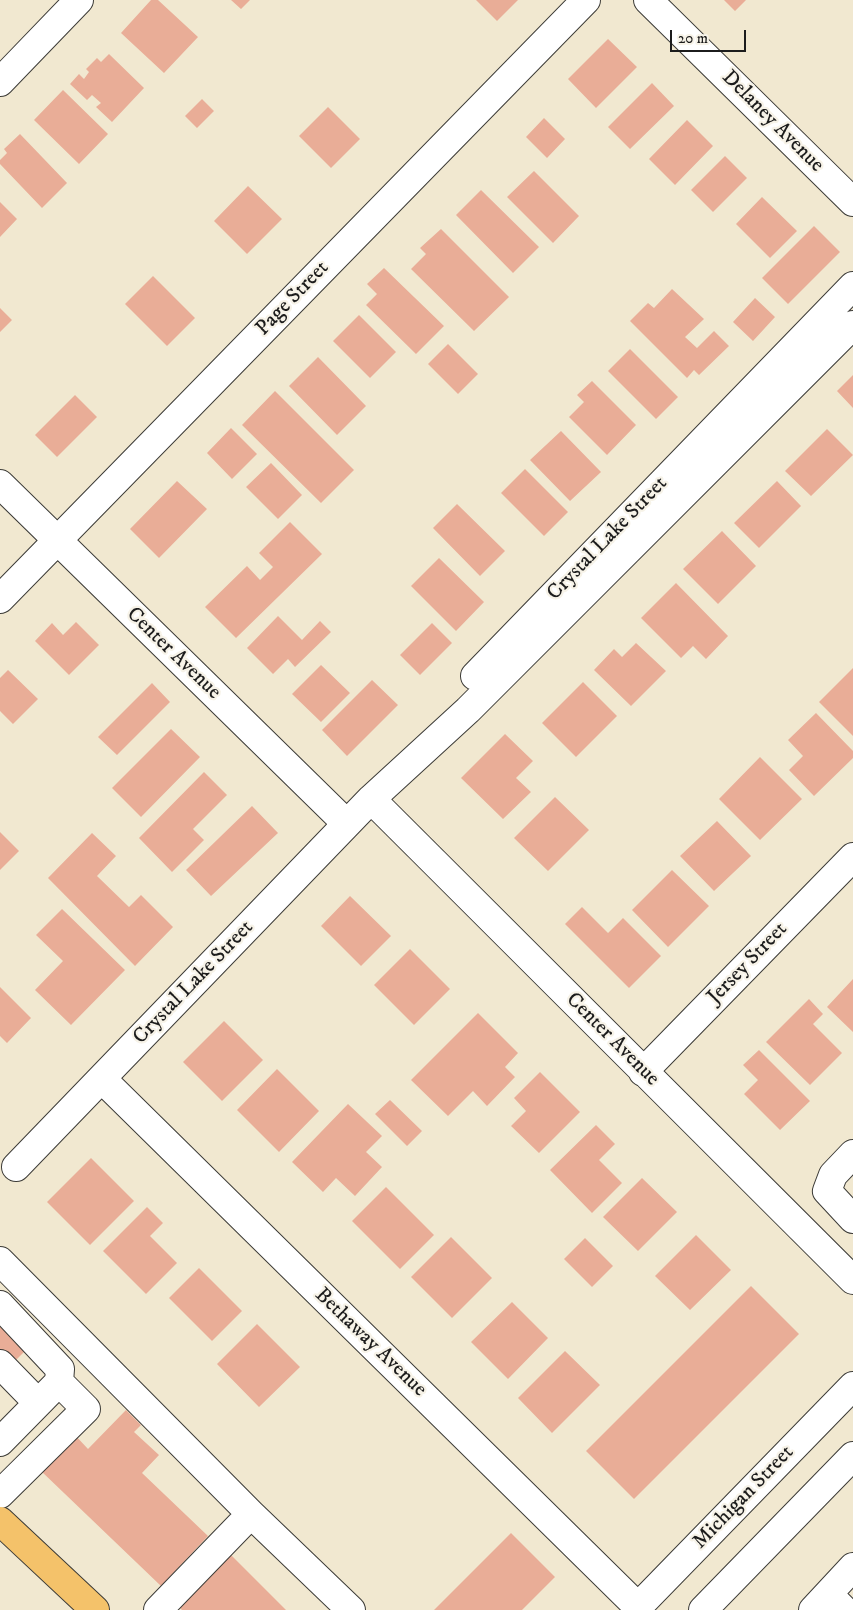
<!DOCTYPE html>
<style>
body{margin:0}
#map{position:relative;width:853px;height:1610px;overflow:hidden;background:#f1e8d0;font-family:"IM FELL DW Pica",serif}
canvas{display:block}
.scale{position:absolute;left:670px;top:30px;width:76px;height:22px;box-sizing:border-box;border:2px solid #1c1c1c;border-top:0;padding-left:6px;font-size:15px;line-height:18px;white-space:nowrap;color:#1c1c1c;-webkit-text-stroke:4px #f7f3e8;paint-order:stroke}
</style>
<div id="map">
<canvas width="853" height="1610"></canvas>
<div class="scale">20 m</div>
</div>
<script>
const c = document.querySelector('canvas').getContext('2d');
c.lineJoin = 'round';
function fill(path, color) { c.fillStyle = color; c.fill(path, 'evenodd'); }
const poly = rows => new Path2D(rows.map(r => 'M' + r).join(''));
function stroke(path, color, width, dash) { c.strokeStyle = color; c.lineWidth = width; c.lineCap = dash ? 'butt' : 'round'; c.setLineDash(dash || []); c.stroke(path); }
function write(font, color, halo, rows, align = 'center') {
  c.font = font + ' "IM FELL DW Pica",serif'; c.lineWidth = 4.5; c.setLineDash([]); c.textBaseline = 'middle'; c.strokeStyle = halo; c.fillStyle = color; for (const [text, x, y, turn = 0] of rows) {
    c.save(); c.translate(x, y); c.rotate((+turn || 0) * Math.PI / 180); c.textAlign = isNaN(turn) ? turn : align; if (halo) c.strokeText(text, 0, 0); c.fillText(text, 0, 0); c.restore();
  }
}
fill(poly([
 [151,0,158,0,198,37,164,73,121,33],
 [231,0,250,0,241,9],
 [476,0,518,0,497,21],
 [724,0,746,0,735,11],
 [608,39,637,67,596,108,568,79],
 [109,54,144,88,112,122,96,107,101,103,92,95,87,100,70,84,79,74,84,79,89,72,86,69,97,58,101,62],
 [652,83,674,106,630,149,608,127],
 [63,90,108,134,79,164,34,120],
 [202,99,214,111,197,128,185,116],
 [328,107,360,139,331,168,299,136],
 [544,118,565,139,547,158,526,137],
 [687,120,713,146,675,185,649,159],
 [20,134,67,183,42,208,0,164,0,160,7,153,4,149],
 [725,156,747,178,713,212,691,190],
 [534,171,579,216,553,243,507,197],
 [248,186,282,219,247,254,214,221],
 [481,190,539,247,513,273,456,215],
 [762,197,797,231,770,258,736,224],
 [0,202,17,219,0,237],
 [814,226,840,252,788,304,762,278],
 [441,229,509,297,474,331,411,269,426,254,420,248],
 [384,268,444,326,416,354,366,305,377,294,367,284],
 [153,276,195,318,167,346,125,304],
 [672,289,704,319,685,337,697,348,714,331,729,346,699,375,694,370,687,378,630,321,648,303,654,308],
 [755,298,775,317,753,341,733,322],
 [0,308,12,320,0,332],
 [359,315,396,352,370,378,333,341],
 [448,344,478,374,458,394,428,364],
 [630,349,678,397,656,419,608,371],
 [318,357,366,406,337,435,289,386],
 [853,375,853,408,837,391],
 [592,381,636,425,607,455,569,417,584,402,577,395],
 [275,391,354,470,321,503,242,425],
 [75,395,97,417,57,457,35,435],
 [231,428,257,454,232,479,207,453],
 [827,429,853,455,811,496,785,471],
 [561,431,601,472,570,501,530,460],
 [271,463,302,495,278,519,246,487],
 [525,469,568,512,544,536,501,493],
 [177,481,207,509,159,558,130,529],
 [777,481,801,506,759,548,734,523],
 [457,504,505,551,480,576,433,528],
 [290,522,322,554,236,638,205,607,247,566,260,580,273,567,259,553],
 [722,531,756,566,718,604,683,569],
 [439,558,484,602,456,631,411,586],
 [676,583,728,636,706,659,693,646,681,658,641,618],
 [278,616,302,640,320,621,331,632,295,667,288,659,273,674,247,648],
 [76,622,99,645,69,675,35,641,52,623,63,635],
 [432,623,452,643,420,675,400,655],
 [636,643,666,671,631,706,594,670,614,649,622,657],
 [321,665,350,693,321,722,292,694],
 [853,668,853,736,819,702],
 [8,670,38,699,13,724,0,711,0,678],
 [372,680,398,705,347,756,322,730],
 [583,682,617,716,576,757,542,723],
 [152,683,170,702,117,755,98,737],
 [816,713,853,751,853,758,814,796,789,770,803,756,788,740],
 [171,729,200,757,141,817,112,788],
 [505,734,533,761,516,778,531,792,503,819,461,778],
 [760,757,802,799,760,840,719,799],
 [204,772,227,795,193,829,204,840,172,872,139,838],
 [555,797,589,830,548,871,514,838],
 [252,806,278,833,211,896,186,870],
 [717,821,751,856,714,891,680,856],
 [0,832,19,851,0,870],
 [92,833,116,856,97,876,129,907,141,895,173,927,135,966,48,878],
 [672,870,709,906,668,947,632,910],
 [350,896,391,936,361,966,321,926],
 [582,907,608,933,623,918,661,956,629,988,565,924],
 [62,909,125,970,71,1025,35,990,63,961,36,935],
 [410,949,450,989,414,1025,374,985],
 [853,979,853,1032,827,1007],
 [0,987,31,1018,7,1043,0,1036],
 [809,999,823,1014,813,1024,842,1053,810,1085,766,1042],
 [478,1013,518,1053,505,1067,515,1077,487,1106,473,1091,448,1116,411,1080],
 [224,1021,263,1060,222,1101,183,1062],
 [759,1050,810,1101,780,1130,744,1094,758,1080,743,1065],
 [277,1069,319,1111,279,1152,237,1110],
 [540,1072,580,1112,539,1153,511,1126,526,1111,514,1098],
 [390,1100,422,1131,407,1146,375,1114],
 [348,1104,382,1136,366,1152,382,1167,355,1196,336,1178,323,1192,292,1162],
 [596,1125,615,1144,599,1160,622,1183,592,1213,550,1170],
 [91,1158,134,1201,90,1245,47,1202],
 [642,1178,677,1212,638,1251,603,1217],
 [386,1187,434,1235,400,1269,352,1221],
 [147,1207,163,1223,150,1236,177,1263,146,1294,103,1251],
 [696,1235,731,1270,690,1310,655,1276],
 [451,1237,492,1278,452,1318,411,1277],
 [585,1238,613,1266,592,1287,564,1259],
 [199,1268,242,1311,212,1341,169,1298],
 [751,1286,799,1334,634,1499,586,1451],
 [512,1302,548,1338,508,1379,471,1342],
 [0,1320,28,1348,10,1366,0,1356],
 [257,1324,300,1367,259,1407,217,1364],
 [565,1351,600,1385,552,1433,518,1398],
 [126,1410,141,1425,134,1432,159,1455,142,1473,208,1536,161,1586,40,1470,74,1434,88,1449],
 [511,1533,555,1577,522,1610,434,1610],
 [231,1555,286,1610,182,1610,179,1607]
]), '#e9ad97');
const minor = poly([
 [648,0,853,202],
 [0,82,79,0],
 [0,484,347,824],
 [0,599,586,0],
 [475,676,853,286],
 [371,799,853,1280],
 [643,1072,853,857],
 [102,1079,638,1607],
 [853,1154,833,1175,827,1191,853,1219],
 [16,1167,371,799,468,710,853,325],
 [0,1261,251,1514,158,1610],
 [0,1305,60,1369,59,1382,0,1442],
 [0,1364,38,1403],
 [0,1494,86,1409,59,1382],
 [251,1514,351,1610],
 [828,1594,844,1610],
 [635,1610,853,1386],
 [703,1610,853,1456],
 [813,1610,853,1567]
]);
const major = poly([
 [0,1521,95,1610]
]);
stroke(minor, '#3c3b37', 30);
stroke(major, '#3c3b37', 30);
stroke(minor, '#fff', 28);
stroke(major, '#f4c26a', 28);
write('21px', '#1c1c1c', '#f7f3e8', [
 ["Delaney Avenue",772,122,45],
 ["Page Street",293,299,-46],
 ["Crystal Lake Street",608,539,-46],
 ["Center Avenue",173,654,44],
 ["Jersey Street",748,964,-46],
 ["Crystal Lake Street",194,983,-46],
 ["Center Avenue",612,1040,45],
 ["Bethaway Avenue",370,1343,44],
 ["Michigan Street",744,1498,-46]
]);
</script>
